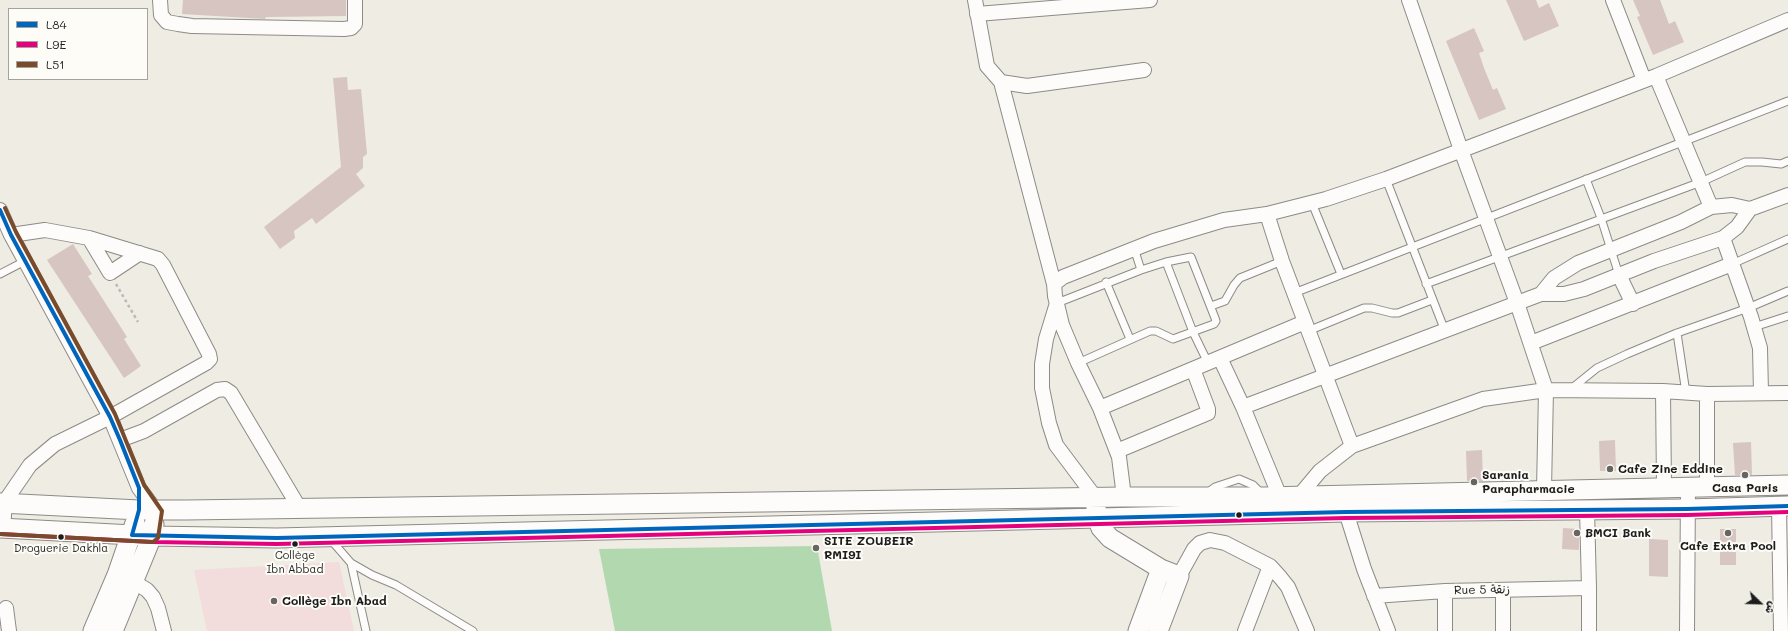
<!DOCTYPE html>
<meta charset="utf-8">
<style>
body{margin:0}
#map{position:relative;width:1788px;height:631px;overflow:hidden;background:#efece3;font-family:Mali,"Playpen Sans Arabic",sans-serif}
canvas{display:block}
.legend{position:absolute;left:8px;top:8px;width:140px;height:72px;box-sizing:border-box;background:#fdfcf7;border:1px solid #a3a29f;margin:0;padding:5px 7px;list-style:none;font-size:12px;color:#1c1c1c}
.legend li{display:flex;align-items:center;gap:8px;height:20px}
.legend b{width:20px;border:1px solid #a3a29f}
.north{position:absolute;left:1740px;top:583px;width:40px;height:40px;-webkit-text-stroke:3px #fdfcf7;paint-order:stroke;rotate:113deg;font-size:11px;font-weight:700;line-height:16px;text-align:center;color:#1c1c1c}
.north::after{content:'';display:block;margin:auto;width:14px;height:18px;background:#1c1c1c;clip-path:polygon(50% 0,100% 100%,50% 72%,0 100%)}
</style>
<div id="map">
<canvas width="1788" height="631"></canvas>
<ul class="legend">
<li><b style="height:5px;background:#0065bd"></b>L84</li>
<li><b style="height:5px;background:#e5007d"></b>L9E</li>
<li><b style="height:5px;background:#7a4b2a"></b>L51</li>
</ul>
<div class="north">ش</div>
</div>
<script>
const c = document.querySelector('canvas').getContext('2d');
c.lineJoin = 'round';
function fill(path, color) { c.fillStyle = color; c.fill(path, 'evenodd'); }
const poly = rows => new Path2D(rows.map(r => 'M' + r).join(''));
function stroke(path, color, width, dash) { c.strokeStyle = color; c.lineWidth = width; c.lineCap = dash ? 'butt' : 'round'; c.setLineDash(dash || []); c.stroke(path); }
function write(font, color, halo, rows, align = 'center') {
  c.font = font + ' Mali,"Playpen Sans Arabic",sans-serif'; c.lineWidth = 4; c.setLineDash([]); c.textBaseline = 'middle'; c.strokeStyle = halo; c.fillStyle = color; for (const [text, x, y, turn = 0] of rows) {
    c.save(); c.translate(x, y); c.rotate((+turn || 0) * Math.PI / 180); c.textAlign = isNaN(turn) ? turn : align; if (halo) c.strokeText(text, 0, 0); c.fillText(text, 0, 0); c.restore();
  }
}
fill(poly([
 [339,562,354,631,207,631,194,570]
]), '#f3dcdc');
fill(poly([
 [817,546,832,631,615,631,599,549]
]), '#b2d8af');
fill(poly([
 [183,0,346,0,346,16,266,17,265,19,182,14],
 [1506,0,1536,0,1539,8,1549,3,1559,26,1524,41],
 [1633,0,1660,0,1669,24,1675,21,1684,42,1653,55,1637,17,1640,16],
 [1474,28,1484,51,1479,53,1484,68,1493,90,1497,88,1506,109,1479,120,1446,41],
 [347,77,348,90,361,89,367,154,363,157,363,168,356,174,365,186,316,224,312,218,294,231,295,238,280,249,264,227,341,167,333,78],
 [73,244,92,274,88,276,127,337,124,339,141,366,124,378,47,260],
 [1615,440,1616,471,1600,471,1599,441],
 [1751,442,1752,475,1735,475,1733,443],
 [1482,450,1483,481,1467,481,1466,451],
 [1563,528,1579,529,1579,550,1562,549],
 [1720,529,1736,529,1736,565,1720,565],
 [1649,539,1668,540,1668,577,1649,576]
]), '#d6c5c0');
const lane = poly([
 [1386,179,1445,331],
 [1586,179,1601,218,1619,275],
 [1312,203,1341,274],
 [1134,248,1141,270],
 [1166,262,1193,332,1208,363],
 [1732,264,1788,239],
 [0,274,25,261],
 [1106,282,1130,339],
 [1426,284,1701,182,1745,162,1762,162,1781,164,1788,161],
 [1294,293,1788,101],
 [1057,303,1141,270,1166,262,1191,257,1215,318,1216,321,1214,324,1173,339,1156,331,1150,331,1078,363],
 [1211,306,1225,301,1234,285,1240,278,1282,261],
 [1754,327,1788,316],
 [1308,331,1364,308,1372,308,1392,313,1398,313,1432,300],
 [1677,333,1686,393],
 [1571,389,1597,368,1627,354,1677,333,1748,308,1788,291],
 [1207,493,1215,487,1239,479,1253,485,1262,494],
 [331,540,351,563,372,575,396,585,473,631],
 [351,563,366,631]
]);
const street = poly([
 [160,0,161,15,167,22,178,24,192,26,344,29,351,28,355,24,355,0],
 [975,0,987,66,1001,82,1027,86,1144,70],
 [1409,0,1461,150,1517,303,1546,390,1544,490],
 [1613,0,1644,80],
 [977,14,1150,0],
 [1656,76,1711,207],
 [1001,82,1054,284,1055,296,1062,325,1078,363,1100,408,1119,457,1124,497],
 [0,210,11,235,110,417,139,488,156,511],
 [1267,214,1282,261,1352,446],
 [89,238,110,273,140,253],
 [1723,238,1751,317,1760,348,1761,393],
 [1619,275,1633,304],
 [1054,284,1063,277,1154,241,1224,220,1267,214,1326,199,1386,179,1656,76,1788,20],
 [1541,294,1554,278,1578,263,1681,222,1711,207,1732,205,1750,209],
 [1057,303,1046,339,1042,364,1042,388,1049,423,1056,445,1095,497],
 [1531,343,1732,264],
 [1220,358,1243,407,1280,497],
 [1663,391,1664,487],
 [1243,407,1541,294,1564,294,1584,289,1654,261,1723,238,1737,227,1750,209,1788,195],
 [1100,408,1305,322],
 [120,440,144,431,217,390,225,389,231,393,300,509],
 [1117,451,1208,413,1208,409,1193,369],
 [1707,486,1707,394],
 [1299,496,1320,471,1352,446,1483,399,1546,390,1663,391,1707,394,1788,393],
 [1779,506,1781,631],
 [1587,509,1589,588,1589,631],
 [1346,512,1364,569,1388,631],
 [3,528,5,503,8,497,30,465,55,444,110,417,206,363,210,359,209,354,163,265,158,259,89,238,45,230,11,235],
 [1179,576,1194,549,1200,543,1210,540,1225,543,1270,566,1280,577,1288,587,1307,631],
 [134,582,147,590,153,597,158,608,164,631],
 [1503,590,1503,631],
 [1445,591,1445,631],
 [1374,596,1445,591,1589,588],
 [6,608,9,631],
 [1245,631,1270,566],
 [1687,631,1688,487]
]);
const secondary = poly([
 [0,503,139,510,186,510,1124,497,1265,497,1788,485],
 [1096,508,1097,518,1101,528,1110,538,1161,569,1179,576,1158,631],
 [0,528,152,536,277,538,1346,512,1687,509,1788,506],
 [93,631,117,575,135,523],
 [113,631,152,536,154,524],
 [1138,631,1161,569]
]);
stroke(lane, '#8c8b86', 9);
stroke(street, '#8c8b86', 16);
stroke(secondary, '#8c8b86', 21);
stroke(poly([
 [116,284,138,322]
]), '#babab8', 2.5, [3, 3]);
stroke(lane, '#fdfcfb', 7);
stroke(street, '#fdfcfb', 14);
stroke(secondary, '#fdfcfb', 19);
stroke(poly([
 [0,210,11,235,110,417,120,440,139,488,139,510,132,535,277,538,1346,512,1687,509,1788,506]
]), '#0065bd', 4);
stroke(poly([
 [0,534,152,542,277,544,1346,518,1687,515,1788,512]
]), '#e5007d', 4);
stroke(poly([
 [0,534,153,542,158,538,162,511,144,485,115,414,16,232,5,208]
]), '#7a4b2a', 4);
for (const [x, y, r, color] of [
 [1610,469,4,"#666562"],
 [1745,475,4,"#666562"],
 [1474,482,4,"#666562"],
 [1239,515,3.5,"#1c1c1c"],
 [1577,533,4,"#666562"],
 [1728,533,4,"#666562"],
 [61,537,3.5,"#1c1c1c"],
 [295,544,3.5,"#1c1c1c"],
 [816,548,4,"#666562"],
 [274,601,4,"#666562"]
]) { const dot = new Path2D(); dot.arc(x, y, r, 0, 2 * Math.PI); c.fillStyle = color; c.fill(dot); stroke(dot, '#fdfcf7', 1.5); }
write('11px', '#1c1c1c', '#fdfcf7', [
 ["Droguerie Dakhla",61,549],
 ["Collège",295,556],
 ["Ibn Abbad",295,570]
]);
write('bold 12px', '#1c1c1c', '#fdfcf7', [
 ["Cafe Zine Eddine",1618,469],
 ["Sarania",1482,475],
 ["Parapharmacie",1482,489],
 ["Casa Paris",1745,488,"center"],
 ["BMCI Bank",1585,533],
 ["SITE ZOUBEIR",824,541],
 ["RMI9I",824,555],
 ["Cafe Extra Pool",1728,546,"center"],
 ["Collège Ibn Abad",282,601]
], 'left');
write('12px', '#1c1c1c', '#fdfcf7', [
 ["Rue 5 زنقة",1482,590,-1]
]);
</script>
